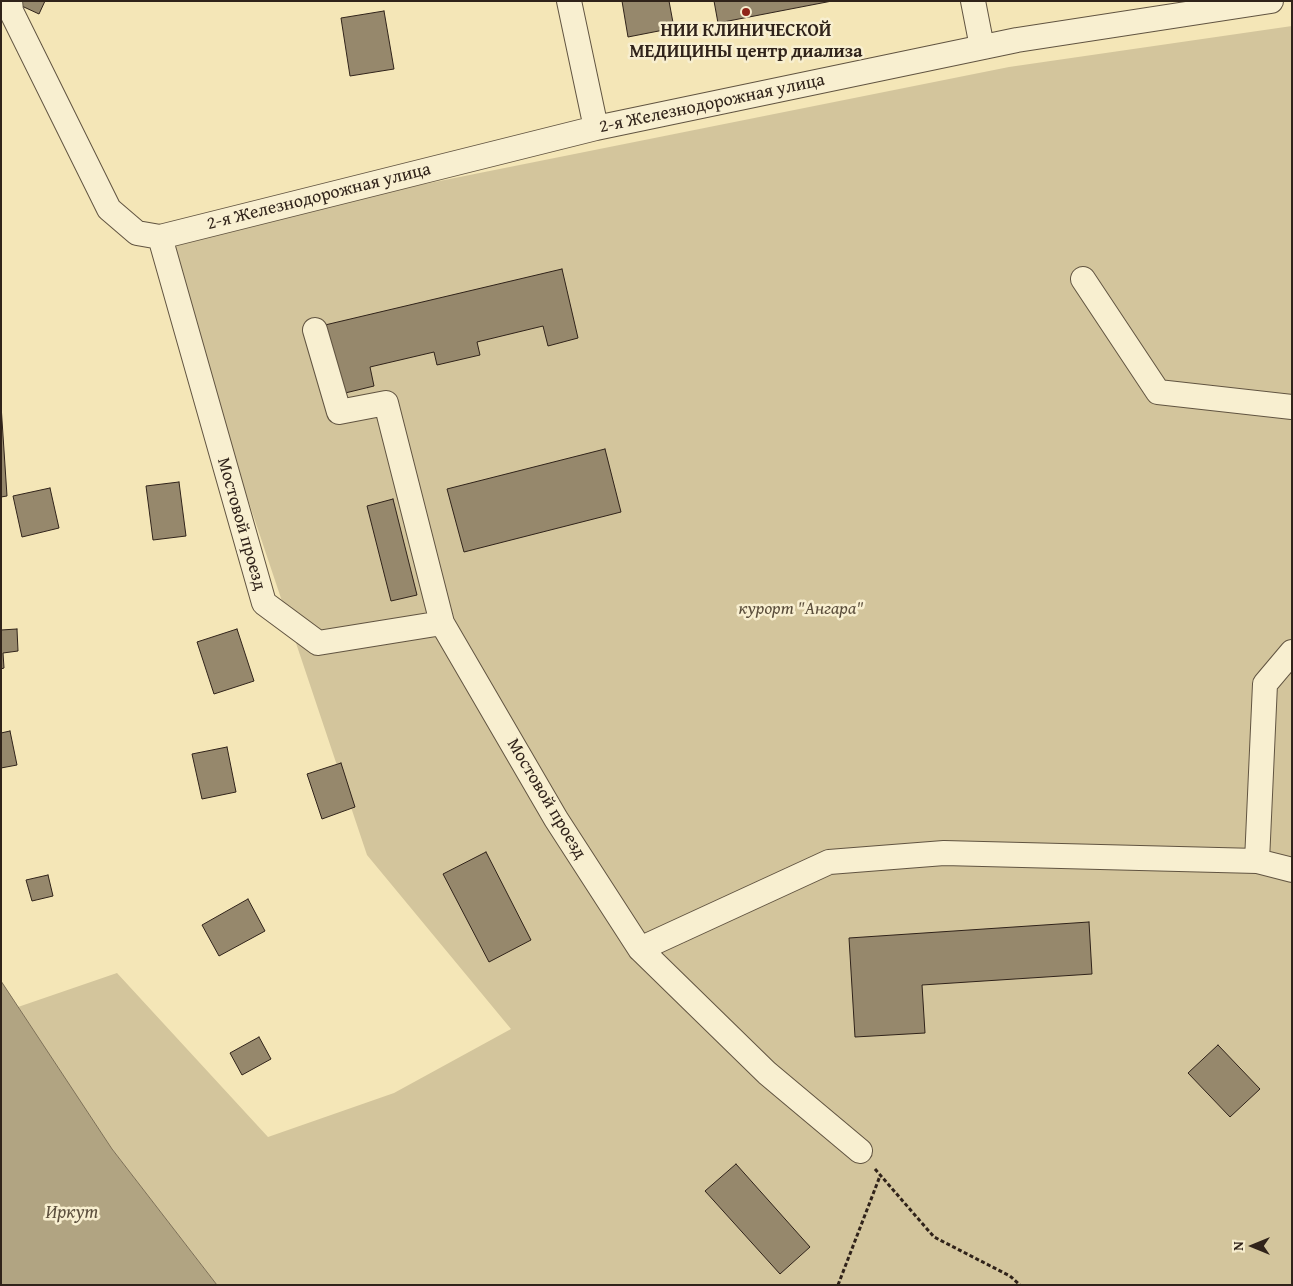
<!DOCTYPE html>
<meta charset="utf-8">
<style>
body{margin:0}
#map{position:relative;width:1293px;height:1286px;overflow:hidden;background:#f4e6b7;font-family:"Gentium Book Plus",serif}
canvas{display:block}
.frame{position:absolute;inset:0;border:2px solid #30231a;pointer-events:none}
.north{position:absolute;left:1228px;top:1221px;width:50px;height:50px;-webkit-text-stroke:4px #f8efd0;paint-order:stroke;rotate:270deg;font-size:14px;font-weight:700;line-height:20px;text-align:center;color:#30231a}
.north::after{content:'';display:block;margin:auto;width:18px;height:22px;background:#30231a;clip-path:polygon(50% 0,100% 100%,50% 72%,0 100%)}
</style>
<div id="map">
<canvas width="1293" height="1286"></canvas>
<div class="frame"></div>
<div class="north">N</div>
</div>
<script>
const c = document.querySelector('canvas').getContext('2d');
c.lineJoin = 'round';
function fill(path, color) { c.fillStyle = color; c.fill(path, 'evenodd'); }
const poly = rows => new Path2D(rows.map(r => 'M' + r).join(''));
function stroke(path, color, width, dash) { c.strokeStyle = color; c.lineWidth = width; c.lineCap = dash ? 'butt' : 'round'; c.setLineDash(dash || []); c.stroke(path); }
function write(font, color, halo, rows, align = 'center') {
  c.font = font + ' "Gentium Book Plus",serif'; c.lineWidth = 5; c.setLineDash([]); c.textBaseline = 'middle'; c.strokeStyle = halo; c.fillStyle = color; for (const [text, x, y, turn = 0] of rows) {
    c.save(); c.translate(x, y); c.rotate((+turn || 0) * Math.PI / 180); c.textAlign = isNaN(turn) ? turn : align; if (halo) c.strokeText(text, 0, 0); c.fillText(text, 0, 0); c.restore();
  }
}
fill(poly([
 [1292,26,1292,1285,217,1285,112,1149,18,1007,117,973,268,1137,394,1093,511,1029,367,855,160,237,1009,67]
]), '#d3c59c');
const water = poly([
 [1,981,112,1149,217,1285,1,1285,1,981]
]);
fill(water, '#b1a482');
stroke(water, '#7d7058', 1);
const building = poly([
 [11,1,45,1,39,14,11,1],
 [622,1,669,1,674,28,628,37,622,1],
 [714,1,832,1,718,23,714,1],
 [384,11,394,69,350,76,341,18,384,11],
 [562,269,578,338,548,346,543,326,477,342,480,355,437,365,434,352,370,367,374,386,341,394,325,325,562,269],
 [1,405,7,496,1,497,1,405],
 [605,449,621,512,464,552,447,489,605,449],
 [179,482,186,536,153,540,146,486,179,482],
 [50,488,59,528,22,537,13,496,50,488],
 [393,499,417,595,391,601,367,506,393,499],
 [17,629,18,651,3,653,4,668,1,669,1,630,17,629],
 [237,629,254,681,214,694,197,642,237,629],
 [10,731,17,765,1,768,1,733,10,731],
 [227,747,236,792,202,799,192,754,227,747],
 [341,763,355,807,322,819,307,774,341,763],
 [486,852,531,940,489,962,443,874,486,852],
 [48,875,53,896,32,901,26,880,48,875],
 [248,899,265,931,219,956,202,925,248,899],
 [1089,922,1092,974,922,985,925,1033,855,1037,849,938,1089,922],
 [259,1037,271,1059,242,1075,230,1053,259,1037],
 [1218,1045,1260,1089,1230,1117,1188,1073,1218,1045],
 [736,1164,810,1247,780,1274,705,1191,736,1164]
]);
fill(building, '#96886c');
stroke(building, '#30231a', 1);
const minor = poly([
 [10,1,11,11,109,209,137,233,160,237,596,128,1017,40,1271,1],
 [569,1,596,128],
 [973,1,982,47],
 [160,237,264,603,318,643,442,623,556,819,640,949,767,1073,860,1151],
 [1083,279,1158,392,1292,407],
 [315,330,339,412,386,403,442,623],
 [1292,652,1265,684,1257,861,1292,870],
 [640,949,829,862,944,853,1257,861]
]);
stroke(minor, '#615441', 26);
stroke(poly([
 [875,1169,934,1237,1010,1276,1020,1285],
 [838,1285,880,1176]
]), '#30231a', 3, [4, 2.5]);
stroke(minor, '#f8efd0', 24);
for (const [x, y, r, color] of [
 [746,12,5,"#8f2418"]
]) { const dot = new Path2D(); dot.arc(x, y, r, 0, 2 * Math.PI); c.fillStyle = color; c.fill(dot); stroke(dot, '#f8efd0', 2); }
write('bold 18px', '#30231a', '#f8efd0', [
 ["НИИ КЛИНИЧЕСКОЙ",746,31],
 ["МЕДИЦИНЫ центр диализа",746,52]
]);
write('18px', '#30231a', '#f8efd0', [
 ["2-я Железнодорожная улица",712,104,-12],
 ["2-я Железнодорожная улица",319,197,-14],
 ["Мостовой проезд",241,524,74],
 ["Мостовой проезд",546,799,59]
]);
write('italic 18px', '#594c3a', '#f8efd0', [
 ["курорт \"Ангара\"",801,609]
]);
write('italic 19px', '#5d503e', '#f8efd0', [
 ["Иркут",72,1213]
]);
</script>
